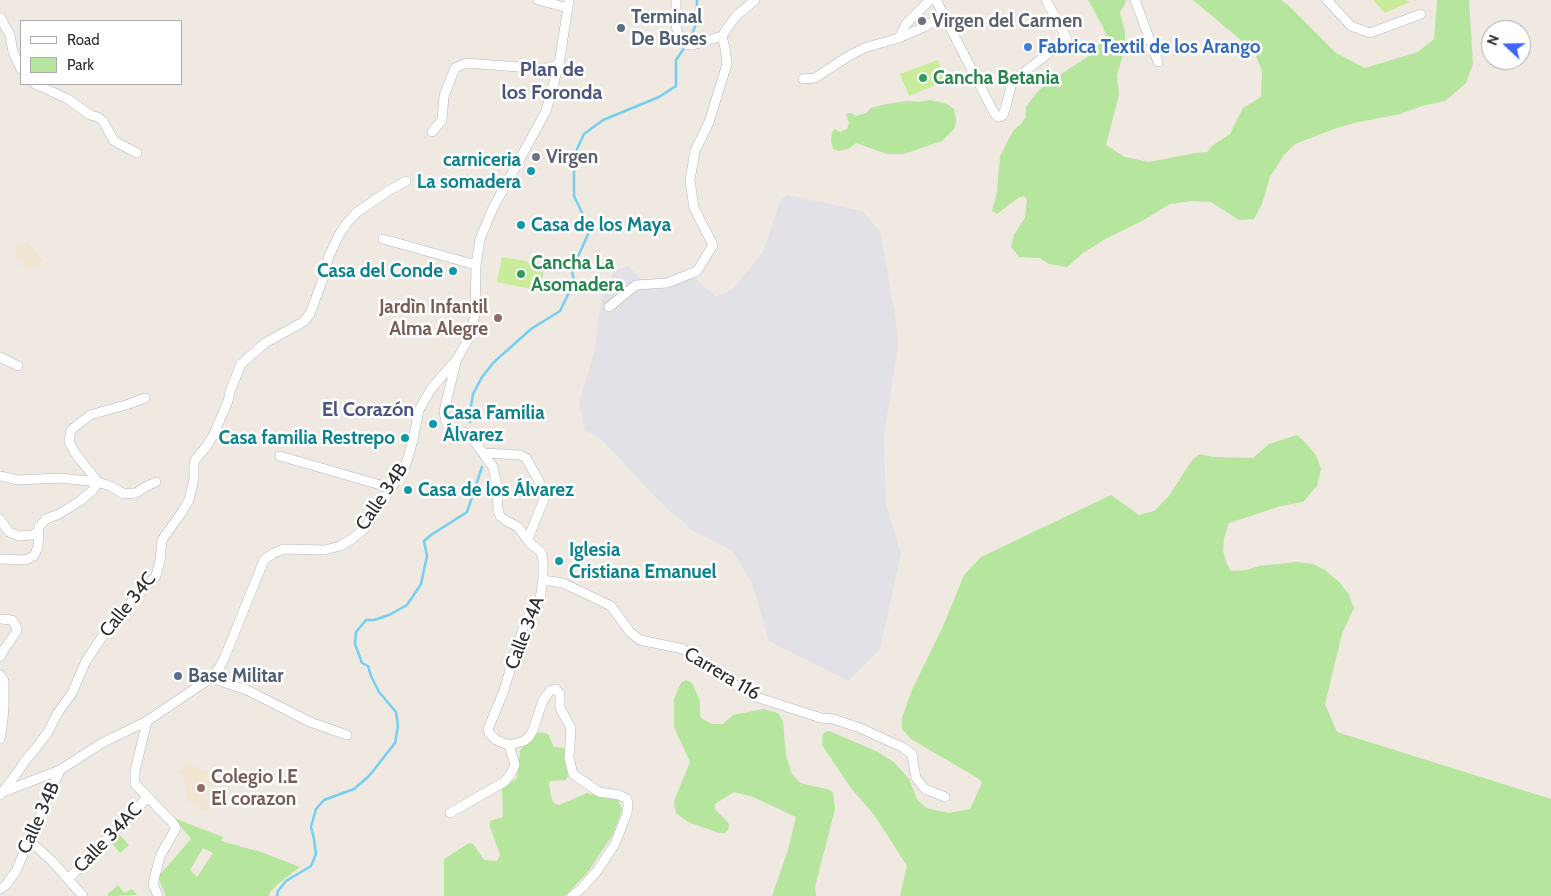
<!DOCTYPE html>
<meta charset="utf-8">
<style>
body{margin:0}
#map{position:relative;width:1551px;height:896px;overflow:hidden;background:#efe9e1;font-family:Cabin,sans-serif}
canvas{display:block}
.legend{position:absolute;left:20px;top:20px;width:162px;height:65px;box-sizing:border-box;background:#fff;border:1px solid #ababab;margin:0;padding:6px 9px;list-style:none;font-size:15px;color:#2e2e2e}
.legend li{display:flex;align-items:center;gap:10px;height:25px}
.legend b{width:25px;border:1px solid #ababab}
.north{position:absolute;left:1481px;top:20px;width:50px;height:50px;box-sizing:border-box;background:#fff;border:1px solid #ababab;border-radius:50%;rotate:291deg;font-size:14px;font-weight:700;line-height:20px;text-align:center;color:#2e2e2e}
.north::after{content:'';display:block;margin:auto;width:18px;height:22px;background:#4264fb;clip-path:polygon(50% 0,100% 100%,50% 72%,0 100%)}
</style>
<div id="map">
<canvas width="1551" height="896"></canvas>
<ul class="legend">
<li><b style="height:6px;background:#fff"></b>Road</li>
<li><b style="height:14px;background:#b6e59e"></b>Park</li>
</ul>
<div class="north">N</div>
</div>
<script>
const c = document.querySelector('canvas').getContext('2d');
c.lineJoin = 'round';
function fill(path, color) { c.fillStyle = color; c.fill(path, 'evenodd'); }
const poly = rows => new Path2D(rows.map(r => 'M' + r).join(''));
function stroke(path, color, width, dash) { c.strokeStyle = color; c.lineWidth = width; c.lineCap = dash ? 'butt' : 'round'; c.setLineDash(dash || []); c.stroke(path); }
function write(font, color, halo, rows, align = 'center') {
  c.font = font + ' Cabin,sans-serif'; c.lineWidth = 5; c.setLineDash([]); c.textBaseline = 'middle'; c.strokeStyle = halo; c.fillStyle = color; for (const [text, x, y, turn = 0] of rows) {
    c.save(); c.translate(x, y); c.rotate((+turn || 0) * Math.PI / 180); c.textAlign = isNaN(turn) ? turn : align; if (halo) c.strokeText(text, 0, 0); c.fillText(text, 0, 0); c.restore();
  }
}
fill(poly([
 [788,195,862,211,880,231,895,314,898,346,884,436,886,504,901,554,880,649,848,681,769,641,752,583,732,550,693,531,659,501,602,440,585,430,579,403,594,353,602,296,614,271,628,266,645,283,696,279,716,297,733,289,763,252,780,201]
]), '#e3e1e8');
fill(poly([
 [28,242,43,261,36,267,33,269,32,267,26,272,16,256,17,245],
 [187,763,219,777,209,812,199,808,199,804,190,802,187,799,184,776,178,773]
]), '#f0e6d1');
fill(poly([
 [1088,0,1126,0,1124,6,1120,12,1125,32,1125,48,1117,75,1119,95,1106,145,1125,157,1149,162,1195,153,1207,152,1213,145,1230,134,1243,108,1261,97,1262,71,1254,51,1193,0,1281,0,1287,4,1336,53,1365,68,1418,52,1434,39,1437,0,1469,0,1473,64,1466,83,1445,101,1422,106,1400,114,1354,123,1334,129,1295,144,1284,155,1270,177,1262,204,1254,219,1239,220,1211,202,1192,201,1170,204,1142,221,1107,238,1083,253,1067,267,1049,264,1040,258,1019,257,1011,247,1014,235,1025,217,1027,200,1024,196,1018,198,997,214,992,211,997,192,1000,156,1013,131,1021,124,1025,118,1026,107,1037,92,1047,83,1089,56,1092,50,1100,44,1106,35,1103,27],
 [930,100,947,104,954,109,956,119,955,128,942,141,904,154,887,154,856,143,848,149,838,151,833,149,831,141,832,132,835,129,840,132,847,129,849,123,846,115,848,113,851,113,856,116,866,113,871,108,886,104,908,101,919,102],
 [1297,435,1306,443,1316,455,1321,469,1317,486,1303,502,1281,506,1229,523,1224,538,1223,551,1227,564,1231,571,1246,570,1260,566,1296,562,1313,564,1325,570,1339,582,1348,593,1354,608,1342,634,1325,704,1337,732,1551,799,1551,896,900,896,907,866,875,816,851,788,822,745,823,733,829,731,878,752,895,763,909,779,917,799,926,808,949,813,970,809,982,783,979,779,911,739,902,729,902,718,912,690,944,624,964,575,981,557,1111,495,1139,515,1154,511,1169,496,1192,460,1200,454,1213,457,1253,458,1269,444],
 [686,680,692,683,700,701,700,715,702,719,713,724,723,724,733,715,764,709,778,713,783,721,786,755,789,765,792,774,800,783,830,790,833,792,835,809,815,887,816,896,772,896,788,850,796,817,753,797,734,792,715,804,715,809,729,824,728,830,725,833,719,833,688,822,676,813,674,801,690,762,674,727,674,699,681,683],
 [540,732,548,734,554,747,564,748,568,776,566,780,550,781,549,785,552,800,555,804,559,805,587,793,618,800,622,810,613,834,588,872,565,896,444,896,444,859,469,843,473,844,484,860,497,861,500,855,490,827,490,821,503,817,502,789,517,778,520,750,536,734],
 [174,818,223,837,221,841,261,852,300,867,278,884,270,892,269,896,166,896,158,877,191,839],
 [203,848,213,853,197,877,190,870],
 [119,834,129,845,120,853,111,842],
 [118,885,124,893,132,889,137,895,108,896,108,894]
]), '#b6e59e');
fill(poly([
 [1373,0,1406,0,1410,2,1385,13],
 [938,60,946,81,909,96,900,74],
 [502,257,545,265,540,291,497,282]
]), '#c9ec9a');
stroke(poly([
 [470,422,469,419,473,394,482,377,494,362,531,329,560,311,574,282,572,270,589,232,586,221,574,196,574,173,577,149,584,134,603,120,659,97,676,86,676,60,689,41,697,22,697,0],
 [277,896,278,891,286,881,311,866,316,854,314,839,311,827,316,809,324,800,354,789,369,776,395,743,398,726,396,712,379,692,371,676,368,666,362,663,355,644,356,632,366,620,374,620,389,615,407,605,421,584,427,556,424,541,431,535,467,512,482,467]
]), '#75cff0', 2.5);
const minor = poly([
 [538,0,568,8],
 [936,0,994,113,998,117,1000,117,1003,115,1006,106,1012,82,1014,80,1067,39,1046,0],
 [1135,0,1158,62],
 [1327,0,1351,26,1370,33,1421,14],
 [0,17,10,35,13,52,21,69],
 [722,36,736,16,755,0],
 [899,38,924,27,943,16],
 [803,79,815,78,847,57,864,48,899,38,906,24,930,0],
 [35,84,68,99,90,115,98,117,103,121,114,141,137,153],
 [432,132,442,120,444,96,455,68,466,63,532,68,546,68,559,64],
 [383,239,476,265],
 [609,307,636,285,667,283,697,271,713,245,694,208,690,180,695,151,709,122,727,64,725,48,722,36,693,45,687,45,679,36,676,26,676,0],
 [0,357,18,366],
 [484,453,520,455,526,458,546,494,528,539],
 [280,456,391,488],
 [0,476,18,480,60,478,98,482],
 [98,482,75,453,69,442,71,430,90,415,129,404,145,398],
 [0,519,9,532,19,536,32,535,38,532],
 [0,559,25,560,34,556,38,547,39,527,46,519,59,514,80,501,93,490,98,482,110,486,124,494,136,493,145,487,156,482],
 [543,580,563,583,611,606,630,632,640,640,683,649,701,663,716,669,726,679,753,696,821,718,833,719,860,728,902,747,912,754,916,778,925,789,945,797],
 [0,619,12,620,16,626,17,631,3,651,0,657],
 [0,675,4,681,4,705,3,720,0,739],
 [211,678,247,690,310,722,347,735],
 [147,721,135,771,135,784,172,822,176,828,160,856,153,884,158,896],
 [509,745,524,741,529,737,533,730,543,700,550,691,556,689,560,694,560,708,571,728,569,758,573,774,599,792,619,795,627,799,628,804,627,813,615,844,597,871,582,888,572,896],
 [3,792,60,770],
 [0,795,17,773,25,761,36,748,48,732,57,714,72,693,86,661,110,625,156,576,160,561,162,540,182,512,189,500,194,479,194,464,195,460,206,447,213,436,228,401,230,392,241,364,265,343,303,322,310,314,324,276,329,256,339,235,347,223,356,213,388,191,406,181],
 [450,813,504,782,510,775,515,765,509,745,496,740,489,733,488,729,503,693,525,622,540,599,543,580,543,560,541,552,530,543,518,527,505,520,500,516,498,510,497,486,493,467,470,435,464,432,457,431,449,427,446,422,444,411,456,362],
 [30,841,52,861,83,896],
 [68,879,147,798],
 [0,889,5,886,16,871,60,770,102,743,147,721,211,678,219,668,224,659,264,560,274,553,284,549,325,550,340,546,352,539,365,528,399,476,406,464,413,440,419,410,431,389,457,359,469,338,475,315,476,265,480,239,493,208,546,111,559,64,569,0]
]);
stroke(minor, '#b4b7c1', 10);
stroke(minor, '#fff', 9);
for (const [x, y, r, color] of [
 [922,21,5,"#6b7280"],
 [621,28,5,"#5c6f8a"],
 [1028,47,5,"#3f7fe0"],
 [923,78,5,"#2e9e5b"],
 [536,157,5,"#6b7280"],
 [531,171,5,"#0f9aa8"],
 [521,225,5,"#0f9aa8"],
 [453,271,5,"#0f9aa8"],
 [521,274,5,"#2e9e5b"],
 [498,318,5,"#8d6e63"],
 [433,424,5,"#0f9aa8"],
 [405,438,5,"#0f9aa8"],
 [408,490,5,"#0f9aa8"],
 [559,561,5,"#0f9aa8"],
 [178,676,5,"#5c6f8a"],
 [201,788,5,"#8d6e63"]
]) { const dot = new Path2D(); dot.arc(x, y, r, 0, 2 * Math.PI); c.fillStyle = color; c.fill(dot); stroke(dot, '#fff', 2); }
write('bold 19px', '#4e5e75', '#fff', [
 ["Terminal",631,17],
 ["De Buses",631,39],
 ["Base Militar",188,676]
], 'left');
write('bold 19px', '#5b616d', '#fff', [
 ["Virgen del Carmen",932,21],
 ["Virgen",546,157]
], 'left');
write('bold 19px', '#366cbe', '#fff', [
 ["Fabrica Textil de los Arango",1038,47]
], 'left');
write('bold 19px', '#27864d', '#fff', [
 ["Cancha Betania",933,78],
 ["Cancha La",531,263],
 ["Asomadera",531,285]
], 'left');
write('bold 19px', '#0d838f', '#fff', [
 ["carniceria",521,160,"right"],
 ["La somadera",521,182,"right"],
 ["Casa de los Maya",531,225],
 ["Casa del Conde",443,271,"right"],
 ["Casa Familia",443,413],
 ["Álvarez",443,435],
 ["Casa familia Restrepo",395,438,"right"],
 ["Casa de los Álvarez",418,490],
 ["Iglesia",569,550],
 ["Cristiana Emanuel",569,572]
], 'left');
write('bold 19px', '#785e54', '#fff', [
 ["Jardìn Infantil",488,307],
 ["Alma Alegre",488,329],
 ["Colegio I.E",211,777,"left"],
 ["El corazon",211,799,"left"]
], 'right');
write('19px', '#2e2e2e', '#fff', [
 ["Calle 34B",382,497,-56],
 ["Calle 34C",128,605,-51],
 ["Calle 34A",525,633,-69],
 ["Carrera 116",722,674,31],
 ["Calle 34B",39,818,-66],
 ["Calle 34AC",108,838,-46]
]);
write('bold 20px', '#4d5680', '#fff', [
 ["Plan de",552,70],
 ["los Foronda",552,93],
 ["El Corazón",368,410]
]);
</script>
